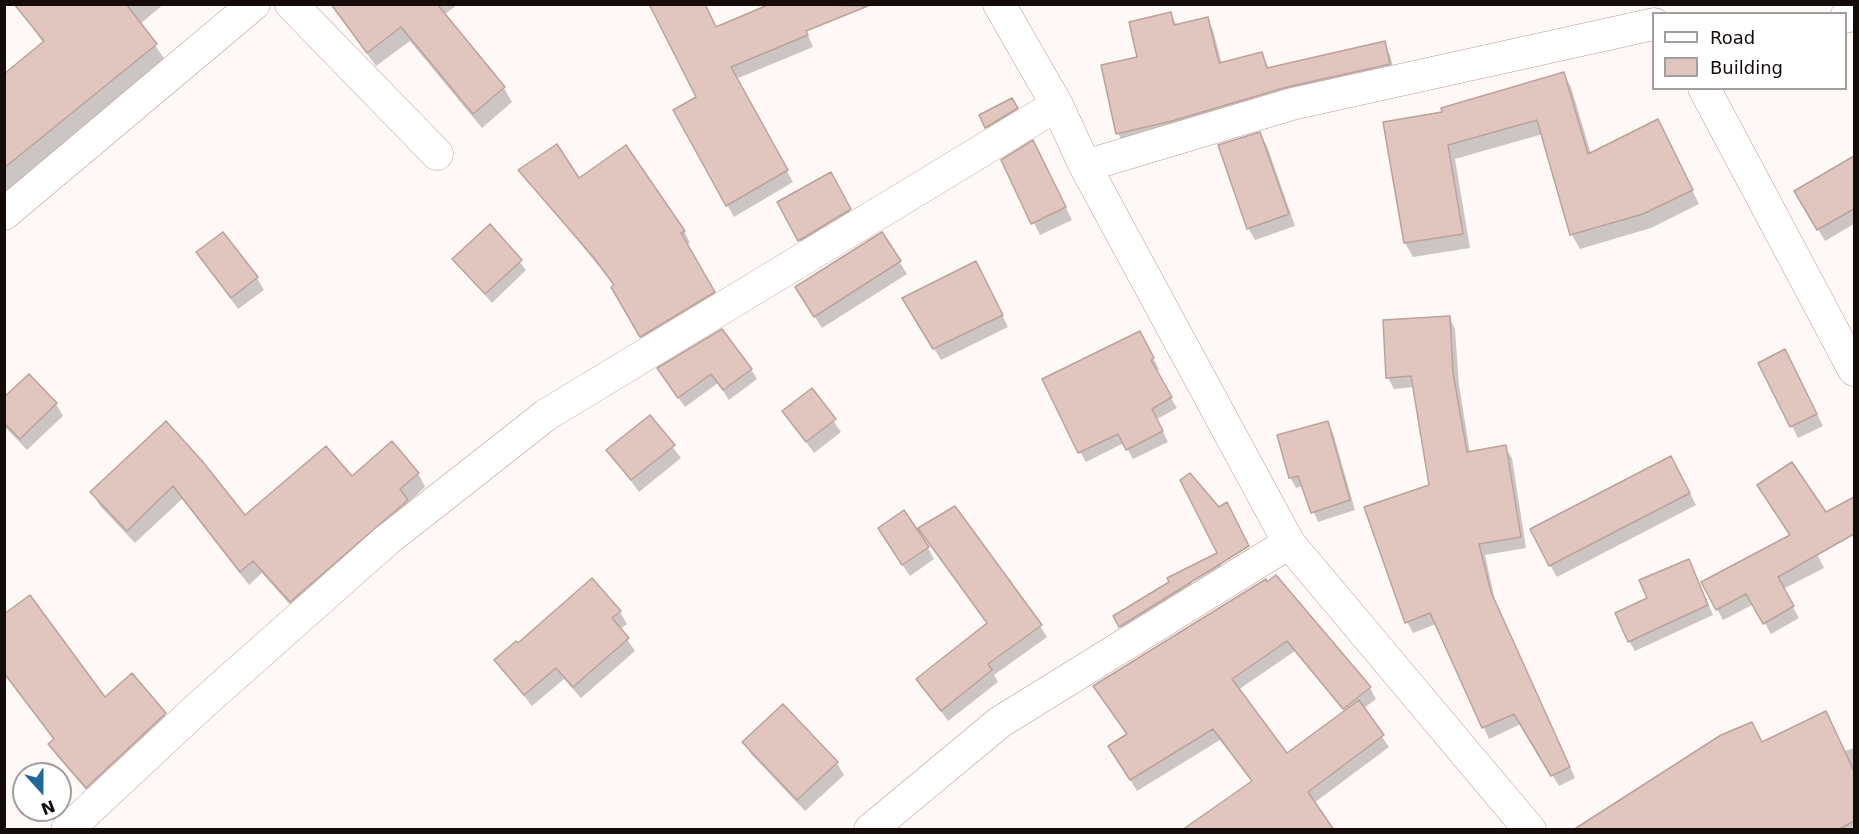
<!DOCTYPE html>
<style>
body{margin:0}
#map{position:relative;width:1859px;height:834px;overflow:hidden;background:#fef8f6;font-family:"DejaVu Sans",sans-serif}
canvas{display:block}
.frame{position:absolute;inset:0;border:6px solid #150c0a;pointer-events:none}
.legend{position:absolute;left:1652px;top:12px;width:195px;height:78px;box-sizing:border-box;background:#fff;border:2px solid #a19e9d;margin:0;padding:8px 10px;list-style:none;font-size:18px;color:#150c0a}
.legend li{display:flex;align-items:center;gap:12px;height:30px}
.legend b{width:30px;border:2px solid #a19e9d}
.north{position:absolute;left:12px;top:762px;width:60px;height:60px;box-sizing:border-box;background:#fff;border:2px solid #a19e9d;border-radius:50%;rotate:159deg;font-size:16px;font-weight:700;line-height:24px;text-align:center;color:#150c0a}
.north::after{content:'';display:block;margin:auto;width:21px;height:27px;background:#1f689c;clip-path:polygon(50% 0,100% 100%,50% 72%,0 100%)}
</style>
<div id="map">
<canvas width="1859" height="834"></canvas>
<div class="frame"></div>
<ul class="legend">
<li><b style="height:8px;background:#fff"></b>Road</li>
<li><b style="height:16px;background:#e1c6bf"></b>Building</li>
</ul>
<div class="north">N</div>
</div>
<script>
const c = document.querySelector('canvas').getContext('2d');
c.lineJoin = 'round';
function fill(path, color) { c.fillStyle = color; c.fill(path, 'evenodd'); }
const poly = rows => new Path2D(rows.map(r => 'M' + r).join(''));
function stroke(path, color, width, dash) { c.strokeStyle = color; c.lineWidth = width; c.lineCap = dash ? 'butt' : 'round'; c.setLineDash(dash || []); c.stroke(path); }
fill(poly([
 [16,4,164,4,140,24,166,61,4,193,4,76,44,44],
 [330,4,458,4,444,15,504,88,512,102,482,128,410,41,376,66],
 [774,4,795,4,813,47,736,79,793,182,734,217,675,110,698,98,716,29],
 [1171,14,1177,26,1207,19,1213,30,1222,64,1262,54,1269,69,1384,43,1390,55,1395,75,1124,145,1118,133,1139,58],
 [1563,73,1571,87,1591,154,1665,135,1699,204,1651,228,1580,249,1572,235,1543,134,1455,159,1470,248,1413,257,1405,243,1385,123,1444,113],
 [1012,100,1019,111,993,139,986,127],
 [1260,134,1267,146,1295,226,1255,240,1248,228],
 [1040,154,1072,220,1040,235,1003,161],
 [1854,158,1854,224,1825,241,1796,191],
 [520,170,579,180,684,231,690,243,686,245,720,304,647,348,615,286],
 [830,175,856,222,807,252,779,203],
 [490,226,526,270,492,303,454,259],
 [882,234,907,274,822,328,804,300],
 [198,253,257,278,264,290,238,309],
 [983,275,1008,327,941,360,904,299],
 [1449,317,1455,329,1459,385,1470,453,1505,447,1512,458,1526,548,1485,555,1496,605,1575,778,1559,786,1521,724,1489,739,1436,624,1413,633,1407,622,1431,486,1414,387,1394,389,1388,378],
 [1145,343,1159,369,1155,371,1177,408,1157,419,1168,442,1133,459,1124,443,1086,462,1080,452],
 [1760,363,1792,363,1823,426,1798,438],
 [751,369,757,379,729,400,718,383,685,407,665,379],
 [812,390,841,432,814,453,784,411],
 [4,399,56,404,63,416,27,450,4,426],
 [650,417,681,458,639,492,608,450],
 [1328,423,1333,433,1355,510,1318,522,1303,486,1296,488,1290,477],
 [166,424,245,517,352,478,418,473,425,487,408,503,415,515,299,615,262,573,249,585,182,499,135,543,100,506,92,492],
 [1678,470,1696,505,1557,577,1550,565],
 [1190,475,1218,509,1227,504,1248,545,1221,562,1221,566,1249,548,1254,557,1126,636,1115,617,1171,582,1169,579,1219,554,1182,480],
 [1213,569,1192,584,1190,581,1206,571],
 [920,529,1040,626,1047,637,994,675,998,682,948,721,918,679,988,624],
 [1792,536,1815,550,1824,568,1783,589,1799,618,1771,634,1754,604,1723,620,1717,609],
 [886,541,928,548,934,559,910,576],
 [1689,560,1713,615,1635,651,1629,641],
 [1265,581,1370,688,1376,699,1363,709,1389,747,1314,803,1253,782,1220,740,1137,791,1110,746,1128,735],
 [1295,651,1345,712,1287,755,1238,690],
 [620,612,627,624,620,629,635,651,581,698,564,679,532,706,496,661,518,645],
 [4,673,165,714,172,726,94,799,57,756,50,744,55,740],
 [783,706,837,763,844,775,805,811,751,754,744,742],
 [1762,744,1845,751,1854,748,1854,830,1652,830]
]), '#0003');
const building = poly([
 [14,4,126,4,157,44,4,168,4,74,44,41,14,4],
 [331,4,437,4,505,87,473,114,401,27,367,53,331,4],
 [649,4,705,4,716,27,770,4,868,6,806,31,808,35,731,67,788,170,726,206,673,110,696,97,649,4],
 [1171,12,1174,25,1208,17,1219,63,1262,52,1267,68,1385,41,1390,64,1287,87,1172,121,1116,134,1101,65,1137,57,1129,22,1171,12],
 [1564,72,1588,154,1658,119,1693,190,1643,214,1570,235,1537,120,1448,145,1463,234,1404,243,1383,122,1442,112,1441,108,1564,72],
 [1012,98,1018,108,985,128,979,115,1012,98],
 [1260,132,1289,214,1247,229,1218,145,1260,132],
 [1033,140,1066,207,1031,224,1001,160,1033,140],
 [557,144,579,178,626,145,685,231,681,233,715,292,640,337,611,287,614,285,595,259,518,170,557,144],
 [1854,156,1854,209,1817,230,1794,191,1854,156],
 [831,172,851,209,798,241,777,202,831,172],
 [490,224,522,260,485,294,452,259,490,224],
 [223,232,258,277,231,298,196,252,223,232],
 [882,232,901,261,814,317,795,287,882,232],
 [976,261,1003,315,933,349,902,298,976,261],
 [1450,316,1453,373,1467,452,1506,445,1521,537,1479,544,1491,592,1570,767,1551,776,1514,714,1482,728,1430,613,1405,623,1364,507,1429,485,1411,376,1386,378,1383,320,1450,316],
 [722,329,752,369,723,390,711,374,678,398,657,368,722,329],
 [1140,331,1154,358,1151,360,1172,397,1152,409,1163,431,1126,450,1118,434,1078,453,1042,379,1140,331],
 [1785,349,1817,414,1790,427,1758,363,1785,349],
 [29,374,57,403,20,439,4,423,4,397,29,374],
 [812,388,836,419,806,442,782,411,812,388],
 [650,415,675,445,631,480,606,450,650,415],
 [166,421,203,462,245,515,326,446,352,476,392,441,419,473,400,489,408,500,290,602,253,561,240,572,173,486,127,531,90,492,166,421],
 [1328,421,1350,500,1311,513,1298,476,1289,478,1277,435,1328,421],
 [1671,456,1690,493,1549,566,1530,529,1671,456],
 [1792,462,1826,512,1854,497,1854,534,1778,577,1794,606,1763,624,1746,594,1716,610,1701,582,1790,535,1757,485,1792,462],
 [1190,473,1219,507,1227,502,1249,546,1119,627,1113,616,1169,582,1167,578,1217,553,1180,480,1190,473],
 [955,506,1042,625,988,664,992,670,941,711,916,679,987,623,918,528,955,506],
 [904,510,929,547,902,565,878,528,904,510],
 [1689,559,1708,605,1628,642,1615,613,1647,598,1639,580,1689,559],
 [1276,575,1371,687,1343,709,1287,641,1232,679,1287,753,1359,700,1384,735,1308,792,1334,830,1182,830,1252,781,1213,729,1130,780,1108,746,1127,734,1093,686,1266,579,1267,582,1276,575],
 [592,578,621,611,612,618,629,638,573,687,556,668,524,695,494,660,516,641,518,643,592,578],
 [30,595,105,697,132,673,166,713,86,788,48,744,54,739,4,673,4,614,30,595],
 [783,704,838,762,797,800,742,742,783,704],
 [1826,711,1854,771,1854,821,1838,830,1573,830,1721,735,1752,722,1762,742,1826,711]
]);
fill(building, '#e1c6bf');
stroke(building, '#bca29b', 1.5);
const minor = poly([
 [291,4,437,154],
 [999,4,1057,105,1085,166,1289,543,1530,830],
 [1846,17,1854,12],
 [1704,88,1854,370],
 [1085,166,1292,104,1654,24],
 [4,214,254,4],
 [67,830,200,706,387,540,546,415,1057,105],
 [870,830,1000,722,1289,543]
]);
stroke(minor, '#b69d96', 33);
stroke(minor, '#fff', 32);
</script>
